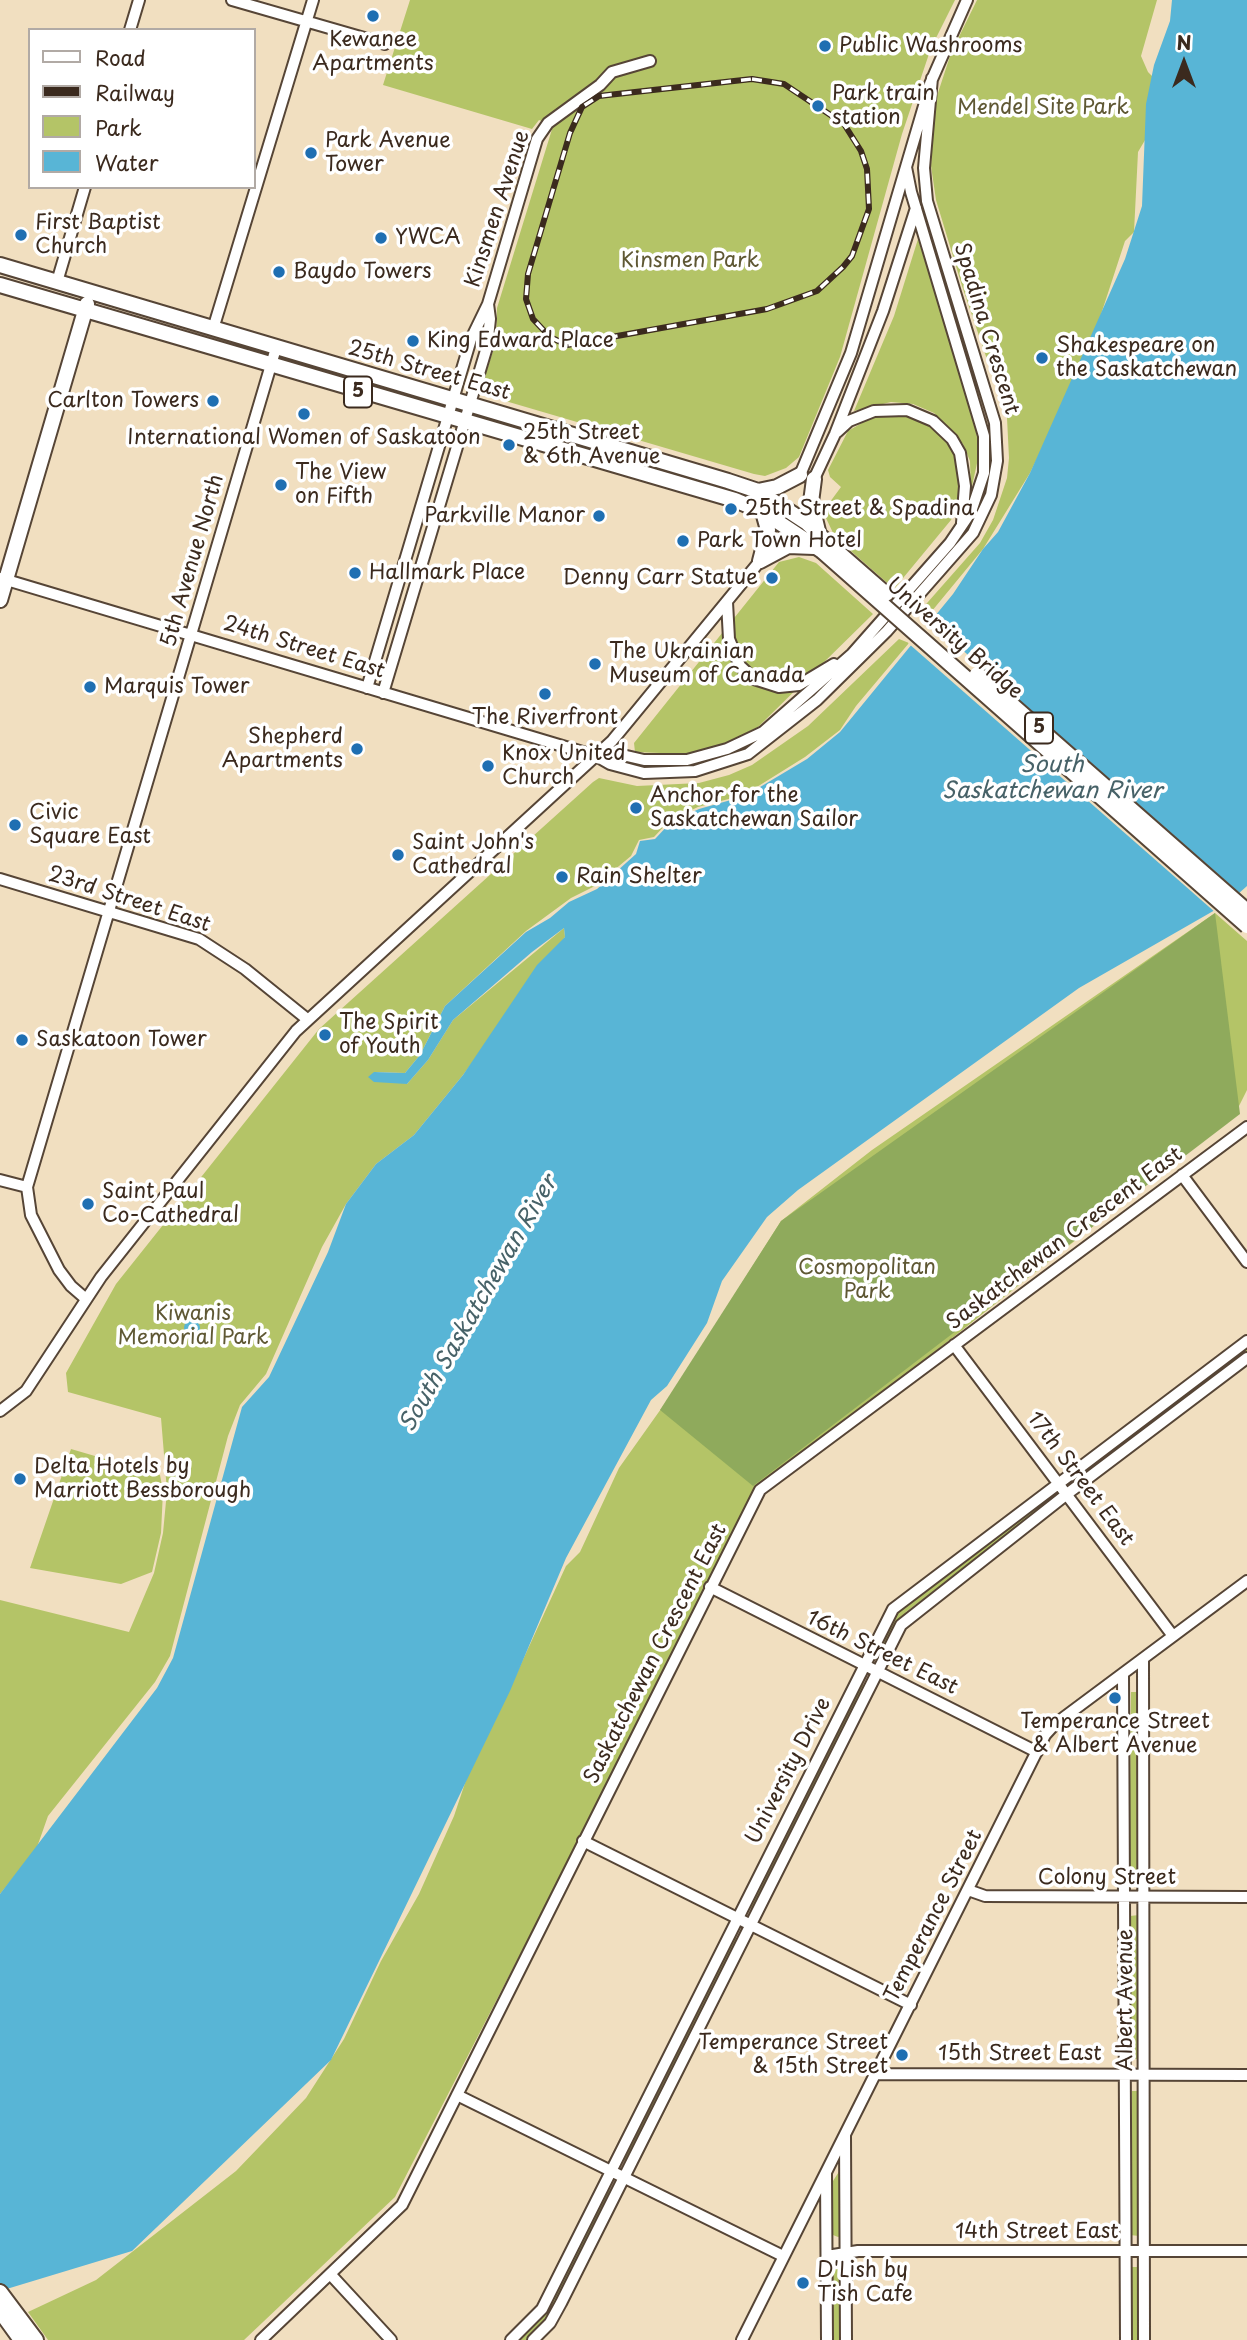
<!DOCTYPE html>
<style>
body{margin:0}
#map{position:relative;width:1247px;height:2340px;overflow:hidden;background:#f1dfc0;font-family:"Playpen Sans",sans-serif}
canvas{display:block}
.legend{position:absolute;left:28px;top:28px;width:228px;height:161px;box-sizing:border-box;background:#fff;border:2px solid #b1aaa5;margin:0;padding:9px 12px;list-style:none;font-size:21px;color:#3b2a1e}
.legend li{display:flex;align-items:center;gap:14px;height:35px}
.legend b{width:35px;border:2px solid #b1aaa5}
.north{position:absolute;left:1149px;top:28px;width:70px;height:70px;-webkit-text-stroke:5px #fff;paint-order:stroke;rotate:0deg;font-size:19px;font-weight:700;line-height:28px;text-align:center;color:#3b2a1e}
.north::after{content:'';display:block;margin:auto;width:24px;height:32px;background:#3b2a1e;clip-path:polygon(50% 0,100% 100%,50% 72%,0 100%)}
</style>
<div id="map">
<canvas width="1247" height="2340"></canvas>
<ul class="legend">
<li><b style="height:9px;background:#fff"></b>Road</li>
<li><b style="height:9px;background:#3b2a1e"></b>Railway</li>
<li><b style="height:19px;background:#b4c467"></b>Park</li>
<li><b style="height:19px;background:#58b5d6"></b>Water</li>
</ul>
<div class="north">N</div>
</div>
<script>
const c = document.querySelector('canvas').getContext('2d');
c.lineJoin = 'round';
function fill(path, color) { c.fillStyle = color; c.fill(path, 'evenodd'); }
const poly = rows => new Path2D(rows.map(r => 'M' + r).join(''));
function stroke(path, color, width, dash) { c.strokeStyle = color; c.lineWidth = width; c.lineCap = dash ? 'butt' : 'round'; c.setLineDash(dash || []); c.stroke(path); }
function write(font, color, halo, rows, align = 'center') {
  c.font = font + ' "Playpen Sans",sans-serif'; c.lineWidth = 7; c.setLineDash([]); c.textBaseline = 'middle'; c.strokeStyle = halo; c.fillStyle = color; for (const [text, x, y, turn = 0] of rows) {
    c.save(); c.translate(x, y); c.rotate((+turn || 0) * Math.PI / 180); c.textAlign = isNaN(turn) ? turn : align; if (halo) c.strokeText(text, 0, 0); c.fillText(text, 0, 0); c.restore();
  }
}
fill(poly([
 [410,0,955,0,931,48,902,134,840,357,799,457,786,468,765,476,754,474,485,395,482,385,496,342,497,308,553,126,539,120,532,129,383,85],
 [977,0,1157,0,1141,56,1148,72,1160,84,1148,135,1138,152,1134,232,1125,241,1088,354,1030,473,983,549,927,617,920,611,980,543,993,520,1007,478,1009,458,1007,418,962,286,936,200,931,166,935,102,951,53],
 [918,239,975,421,979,454,971,491,970,461,963,444,934,413,913,404,891,402,854,411,894,316],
 [890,413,903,414,928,423,946,439,954,452,960,478,958,501,951,520,894,589,835,537,825,516,827,506,841,487,830,477,828,470,848,431,874,416],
 [799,557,816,563,873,614,758,727,723,745,686,754,635,752,634,743,779,562],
 [899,639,909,643,856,706,840,730,805,757,744,795,698,807,670,820,654,837,639,840,631,856,595,886,571,898,526,931,445,1006,420,1055,405,1073,375,1072,407,1084,428,1060,453,1020,564,928,565,937,463,1075,414,1135,376,1164,346,1204,322,1247,266,1374,240,1405,228,1436,170,1656,155,1682,48,1816,36,1850,0,1894,0,1600,129,1632,154,1573,163,1533,167,1491,161,1418,68,1392,66,1373,116,1284,319,1029,593,782,599,778,637,786,699,783,729,775,752,765,808,726],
 [1215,913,1247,941,1247,1090,1235,1114,759,1491,395,2197,244,2340,48,2340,28,2312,96,2280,236,2171,306,2098,344,2039,381,1961,419,1894,454,1816,482,1732,498,1714,566,1566,580,1552,619,1468,673,1392,781,1221,872,1150],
 [1247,1345,1247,1354,1078,1481,1075,1477],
 [71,1449,160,1475,163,1491,161,1533,152,1572,121,1584,30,1568],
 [1048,1496,1051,1502,906,1612,880,1656,876,1654,901,1608],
 [861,1683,865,1686,753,1910,749,1907],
 [1131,1692,1139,1692,1139,1882,1129,1881],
 [1139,1915,1139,2059,1131,2059,1130,1916],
 [733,1936,738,1939,627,2162,622,2159],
 [1132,2091,1139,2091,1139,2236,1130,2235],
 [840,2170,841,2236,838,2237,833,2235,833,2181],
 [607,2189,612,2192,548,2317,527,2340,518,2340],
 [836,2267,841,2271,841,2340,832,2340,832,2270],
 [1131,2267,1140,2267,1141,2340,1130,2340]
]), '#b4c467');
fill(poly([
 [1215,913,1240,1114,753,1486,660,1410,781,1221]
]), '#8faa5c');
fill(poly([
 [1172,0,1247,0,1247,886,1229,902,1079,988,798,1190,767,1217,722,1281,707,1323,667,1386,651,1400,566,1558,510,1691,331,2060,132,2251,0,2291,0,1894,157,1688,173,1658,242,1407,269,1377,328,1252,346,1204,376,1164,414,1135,463,1075,537,965,565,937,564,928,532,952,453,1020,428,1060,407,1084,374,1082,368,1077,374,1072,405,1073,420,1055,445,1006,526,932,550,918,569,902,597,889,636,854,640,841,655,839,671,822,699,809,745,796,807,759,840,732,953,594,983,549,998,532,1030,473,1125,259,1142,206,1146,104,1154,65,1170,21],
 '184 1328a8 8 0 1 1 16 0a8 8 0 1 1-16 0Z'
]), '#58b5d6');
fill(poly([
 [927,619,1242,895,1216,913,908,643]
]), '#f1dfc0');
const minor = poly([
 [232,0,385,44],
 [130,30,139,0],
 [930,84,967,0],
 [57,282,85,187],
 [213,329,313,0],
 [837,432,849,421,874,411,907,410,933,421,952,439,960,453,965,486,962,523],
 [800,475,851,353,924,106],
 [814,479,835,434,883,311,916,208],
 [0,578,596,756,610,764,644,773,695,771,748,754,817,700,887,631,973,533,991,495,997,461,995,423,927,201,924,168,932,78],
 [727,602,729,639,740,666,754,679,779,687,799,685,834,664],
 [367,688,471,339,488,304,537,139,548,123,600,85,612,72,650,61],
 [383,693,487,347,490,319,488,304],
 [596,756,618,754,644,760,687,760,727,749,763,732,852,654,950,543,971,512,984,473,984,436,911,192,906,167],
 [0,879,199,939,245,969,307,1019],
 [1182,1175,1247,1262],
 [0,1180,27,1187],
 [86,1299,71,1286,59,1270,31,1215,27,1187,276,348],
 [954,1345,1173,1636],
 [0,1411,26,1391,101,1277,296,1031,612,741,760,561],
 [710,1587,1037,1752],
 [1143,1659,1144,2340],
 [1123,1675,1126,2340],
 [583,1841,911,2005],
 [968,1890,985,1896,1247,1897],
 [876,2074,1247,2075],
 [457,2095,783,2256],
 [845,2136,846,2340],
 [826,2174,827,2340],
 [827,2256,858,2251,1247,2251],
 [331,2275,391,2340],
 [261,2340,402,2205,760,1490,1247,1127],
 [511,2340,542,2309,893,1609,1247,1341],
 [533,2340,550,2323,561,2303,901,1625,1067,1494,1247,1358],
 [742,2340,1045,1735,1055,1724,1247,1581]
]);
const major = poly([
 [0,265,728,481,758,491,778,504,807,523,831,546],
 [0,285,735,500,763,512,822,551],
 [814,479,811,502,818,531],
 [758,491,777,487,800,475],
 [760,561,788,546,814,547],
 [760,561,768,530,763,512],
 [0,600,87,304],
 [0,2292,36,2340],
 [0,2311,21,2340]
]);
stroke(minor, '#564536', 14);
stroke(major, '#564536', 18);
stroke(minor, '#fff', 10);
stroke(major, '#fff', 14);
const rail = poly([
 [752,79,784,84,844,124,861,151,867,169,869,209,852,256,843,267,817,291,767,309,567,345,550,337,533,319,526,299,528,274,570,133,582,107,599,96,752,79]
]);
stroke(rail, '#3b2a1e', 6);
stroke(rail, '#fff', 3.5, [10]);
const majorBridge = poly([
 [831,546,886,594],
 [822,551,1247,926],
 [977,674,1247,911]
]);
stroke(majorBridge, '#564536', 18, []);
stroke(majorBridge, '#fff', 14);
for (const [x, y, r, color] of [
 [373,16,7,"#1f6fb2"],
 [825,46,7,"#1f6fb2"],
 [818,106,7,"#1f6fb2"],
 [311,153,7,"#1f6fb2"],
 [21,235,7,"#1f6fb2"],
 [381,238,7,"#1f6fb2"],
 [279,272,7,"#1f6fb2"],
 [413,341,7,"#1f6fb2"],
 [1042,358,7,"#1f6fb2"],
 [213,401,7,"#1f6fb2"],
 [304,414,7,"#1f6fb2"],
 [509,445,7,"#1f6fb2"],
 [281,485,7,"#1f6fb2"],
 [731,509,7,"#1f6fb2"],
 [599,516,7,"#1f6fb2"],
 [683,541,7,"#1f6fb2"],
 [355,573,7,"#1f6fb2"],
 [772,578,7,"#1f6fb2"],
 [595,664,7,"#1f6fb2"],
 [90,687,7,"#1f6fb2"],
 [545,694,7,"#1f6fb2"],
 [357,749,7,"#1f6fb2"],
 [488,766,7,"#1f6fb2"],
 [636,808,7,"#1f6fb2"],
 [15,825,7,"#1f6fb2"],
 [398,855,7,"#1f6fb2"],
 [562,877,7,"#1f6fb2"],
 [325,1035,7,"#1f6fb2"],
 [22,1040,7,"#1f6fb2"],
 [88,1204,7,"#1f6fb2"],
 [20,1479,7,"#1f6fb2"],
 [1115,1698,7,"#1f6fb2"],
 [902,2055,7,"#1f6fb2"],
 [803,2283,7,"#1f6fb2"]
]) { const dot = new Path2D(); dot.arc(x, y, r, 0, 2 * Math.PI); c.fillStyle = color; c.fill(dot); stroke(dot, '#fff', 2.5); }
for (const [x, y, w] of [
 [358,392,28],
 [1039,728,28]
]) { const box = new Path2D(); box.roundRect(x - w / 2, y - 15.5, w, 31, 5); c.fillStyle = '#fff'; c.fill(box); stroke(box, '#3b2a1e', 2); }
write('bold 19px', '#3b2a1e', null, [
 ["5",358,392],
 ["5",1039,728]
]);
write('21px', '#3b2a1e', '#fff', [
 ["Kewanee",373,40,"center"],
 ["Apartments",373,64,"center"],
 ["Public Washrooms",839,46],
 ["Park train",832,94],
 ["station",832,118],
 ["Park Avenue",325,141],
 ["Tower",325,165],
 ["First Baptist",35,223],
 ["Church",35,247],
 ["YWCA",395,238],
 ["Baydo Towers",293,272],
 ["King Edward Place",427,341],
 ["Shakespeare on",1056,346],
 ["the Saskatchewan",1056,370],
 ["Carlton Towers",199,401,"right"],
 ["25th Street",523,433],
 ["& 6th Avenue",523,457],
 ["International Women of Saskatoon",304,438,"center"],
 ["The View",295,473],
 ["on Fifth",295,497],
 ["25th Street & Spadina",745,509],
 ["Parkville Manor",585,516,"right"],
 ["Park Town Hotel",697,541],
 ["Hallmark Place",369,573],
 ["Denny Carr Statue",758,578,"right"],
 ["The Ukrainian",609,652],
 ["Museum of Canada",609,676],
 ["Marquis Tower",104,687],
 ["The Riverfront",545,718,"center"],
 ["Shepherd",343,737,"right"],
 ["Apartments",343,761,"right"],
 ["Knox United",502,754],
 ["Church",502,778],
 ["Anchor for the",650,796],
 ["Saskatchewan Sailor",650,820],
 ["Civic",29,813],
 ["Square East",29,837],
 ["Saint John's",412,843],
 ["Cathedral",412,867],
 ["Rain Shelter",576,877],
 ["The Spirit",339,1023],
 ["of Youth",339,1047],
 ["Saskatoon Tower",36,1040],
 ["Saint Paul",102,1192],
 ["Co-Cathedral",102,1216],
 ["Delta Hotels by",34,1467],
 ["Marriott Bessborough",34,1491],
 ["Temperance Street",1115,1722,"center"],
 ["& Albert Avenue",1115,1746,"center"],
 ["Temperance Street",888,2043,"right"],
 ["& 15th Street",888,2067,"right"],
 ["D'Lish by",817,2271],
 ["Tish Cafe",817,2295]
], 'left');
write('21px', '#5f5834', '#fff', [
 ["Mendel Site Park",1043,108],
 ["Kinsmen Park",690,261],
 ["Cosmopolitan",867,1268],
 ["Park",867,1292],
 ["Kiwanis",193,1314],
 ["Memorial Park",193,1338]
]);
write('21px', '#3b2a1e', '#fff', [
 ["Kinsmen Avenue",498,209,-72],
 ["Spadina Crescent",986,329,73],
 ["25th Street East",429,371,16],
 ["5th Avenue North",193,561,-74],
 ["University Bridge",954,639,41],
 ["24th Street East",304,648,17],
 ["23rd Street East",129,900,18],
 ["Saskatchewan Crescent East",1065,1239,-37],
 ["17th Street East",1080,1479,53],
 ["16th Street East",882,1653,26],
 ["Saskatchewan Crescent East",656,1654,-63],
 ["University Drive",789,1771,-63],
 ["Colony Street",1107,1878],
 ["Temperance Street",934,1916,-63],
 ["Albert Avenue",1126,2000,-90],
 ["15th Street East",1020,2054],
 ["14th Street East",1037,2232]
]);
write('italic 23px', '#476268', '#fff', [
 ["South",1052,766],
 ["Saskatchewan River",1052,792],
 ["South Saskatchewan River",479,1304,-60]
]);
</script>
